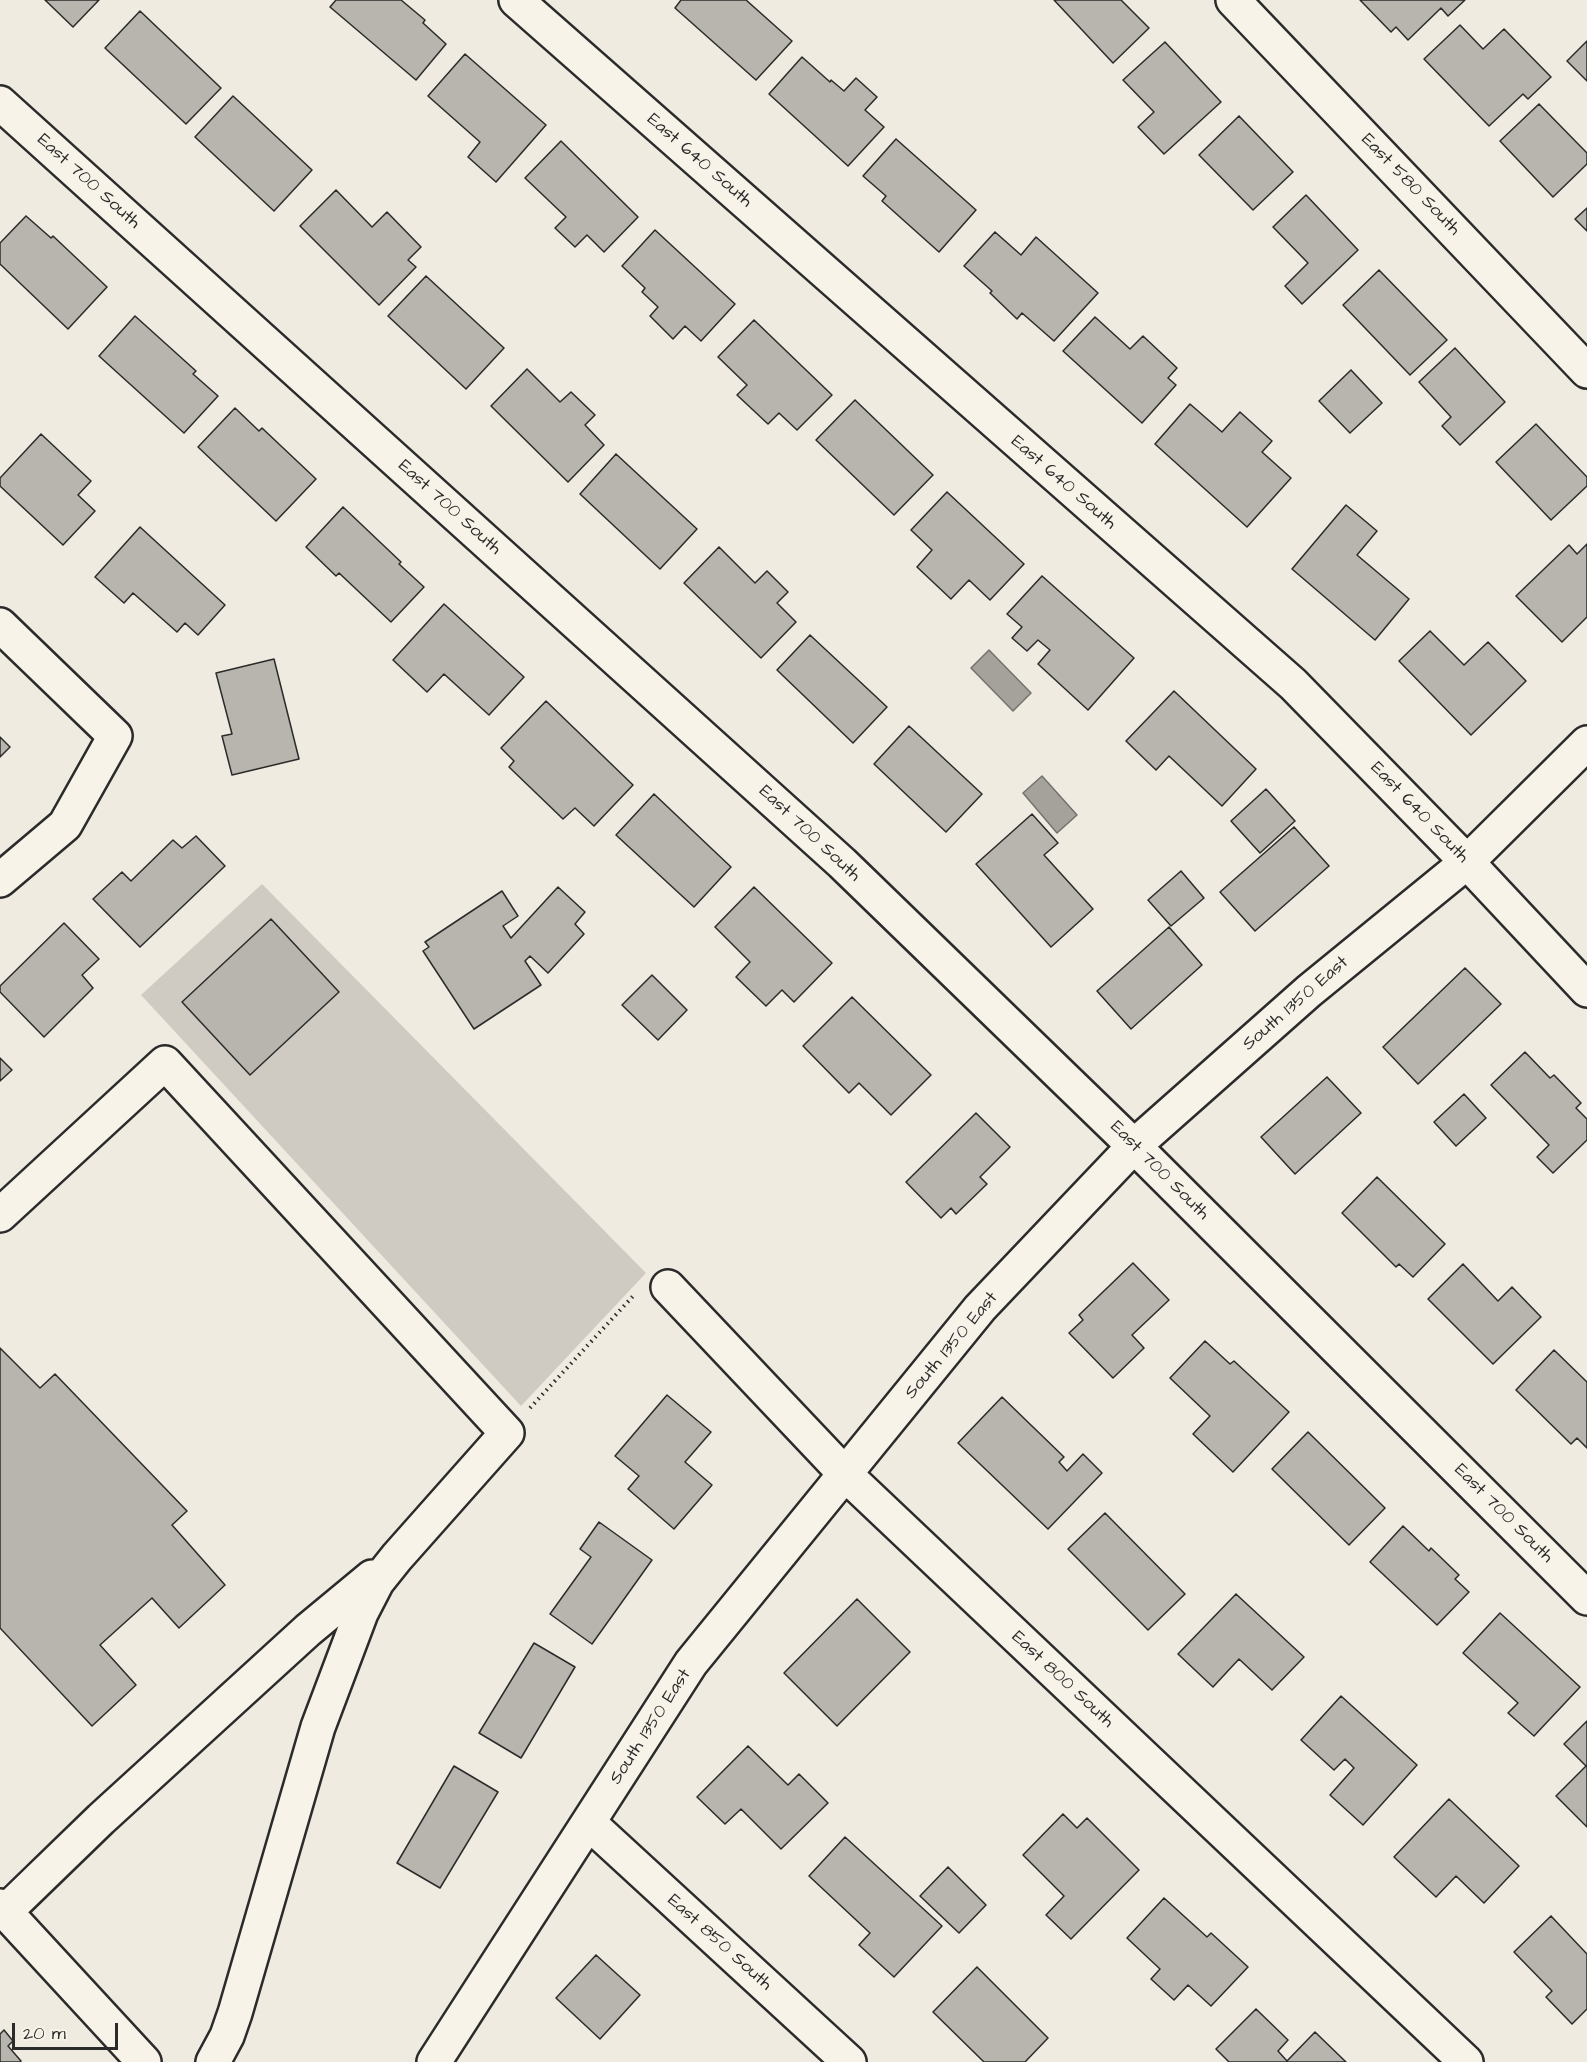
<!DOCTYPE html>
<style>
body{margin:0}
#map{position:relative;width:1587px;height:2062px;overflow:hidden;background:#efebe0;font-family:"Architects Daughter",sans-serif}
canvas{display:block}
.scale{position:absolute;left:12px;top:2023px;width:106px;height:27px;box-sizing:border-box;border:3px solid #2b2b2b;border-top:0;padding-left:8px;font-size:18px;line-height:21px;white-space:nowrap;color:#2b2b2b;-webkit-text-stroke:4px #f7f3e8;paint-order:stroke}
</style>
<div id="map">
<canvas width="1587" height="2062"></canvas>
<div class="scale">20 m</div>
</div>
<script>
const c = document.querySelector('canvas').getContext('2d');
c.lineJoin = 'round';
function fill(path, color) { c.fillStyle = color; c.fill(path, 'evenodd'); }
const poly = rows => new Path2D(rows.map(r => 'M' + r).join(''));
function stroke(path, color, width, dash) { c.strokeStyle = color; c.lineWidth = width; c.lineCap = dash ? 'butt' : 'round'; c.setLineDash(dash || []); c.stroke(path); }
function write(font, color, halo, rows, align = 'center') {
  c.font = font + ' "Architects Daughter",sans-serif'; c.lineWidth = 5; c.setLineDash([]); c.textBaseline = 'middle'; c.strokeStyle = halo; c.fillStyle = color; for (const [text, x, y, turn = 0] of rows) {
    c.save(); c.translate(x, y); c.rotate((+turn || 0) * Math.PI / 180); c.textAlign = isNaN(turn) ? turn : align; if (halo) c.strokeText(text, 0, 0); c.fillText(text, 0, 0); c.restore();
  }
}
fill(poly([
 [262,884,646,1273,521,1406,141,995]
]), '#cfcbc2');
const water = poly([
 [989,650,1031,693,1013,711,971,668,989,650],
 [1042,776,1077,815,1057,833,1023,793,1042,776]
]);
fill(water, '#a4a29a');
stroke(water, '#74726e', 1.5);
const building = poly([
 [45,0,99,0,73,27,45,0],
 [336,0,401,0,425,20,423,23,446,44,416,80,330,7,336,0],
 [681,0,746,0,792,41,756,80,675,8,681,0],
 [1054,0,1121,0,1149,28,1113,63,1054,0],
 [1360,0,1465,0,1448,16,1441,8,1408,40,1396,27,1391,32,1360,0],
 [140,11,221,88,186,124,105,48,140,11],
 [1460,25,1483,49,1504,29,1551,77,1528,99,1523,94,1489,126,1424,59,1460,25],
 [1587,41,1587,81,1567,61,1587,41],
 [1165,42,1221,102,1164,154,1138,127,1154,112,1123,80,1165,42],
 [465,54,546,125,496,182,468,157,480,142,428,96,465,54],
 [802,57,830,82,831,80,844,91,856,78,877,97,865,110,884,127,848,166,769,94,802,57],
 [233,96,312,170,274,211,195,137,233,96],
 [1539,104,1587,153,1587,164,1553,197,1500,141,1539,104],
 [1239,116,1293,172,1253,210,1199,155,1239,116],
 [896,139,976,210,939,252,882,201,886,196,863,176,896,139],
 [561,141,638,217,604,252,587,235,575,247,555,228,566,217,525,178,561,141],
 [336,190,372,227,387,212,421,247,408,260,416,267,379,305,300,226,336,190],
 [1306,195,1358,250,1302,304,1285,286,1308,263,1273,227,1306,195],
 [1587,208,1587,231,1575,219,1587,208],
 [26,216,51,238,53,236,107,287,68,329,0,264,0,243,26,216],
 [655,230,735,304,701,341,685,326,673,339,650,316,658,307,642,292,645,288,622,266,655,230],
 [995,232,1021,255,1036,237,1098,293,1054,341,1022,313,1017,319,990,293,992,291,964,266,995,232],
 [1379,270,1447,340,1410,375,1343,305,1379,270],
 [426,276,504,348,466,389,388,316,426,276],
 [135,316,196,371,193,374,218,396,184,433,99,356,135,316],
 [1095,317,1130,349,1143,336,1177,368,1168,378,1176,385,1142,423,1063,351,1095,317],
 [754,320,832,395,797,430,779,413,768,424,737,395,747,385,718,357,754,320],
 [1455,348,1505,402,1460,445,1442,426,1451,417,1419,382,1455,348],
 [527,369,560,402,571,392,595,415,585,425,604,445,568,482,491,406,527,369],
 [1351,370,1382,403,1350,433,1319,401,1351,370],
 [855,400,933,475,894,515,816,440,855,400],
 [1190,404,1222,432,1240,412,1272,441,1262,452,1291,478,1247,527,1155,444,1190,404],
 [235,408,259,431,262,428,316,479,276,521,198,447,235,408],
 [1536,424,1587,477,1587,486,1551,520,1496,462,1536,424],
 [41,434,91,481,78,495,95,511,63,545,0,486,0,478,41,434],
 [616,454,697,529,660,569,580,494,616,454],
 [947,492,1024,564,990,600,969,580,951,599,917,567,932,550,911,530,947,492],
 [1346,505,1377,531,1357,555,1409,599,1375,640,1292,569,1346,505],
 [343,507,401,562,399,564,424,587,391,622,339,573,336,576,306,547,343,507],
 [140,527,225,605,198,635,185,623,177,632,133,593,124,603,95,577,140,527],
 [1587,544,1587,617,1562,642,1516,596,1569,545,1577,554,1587,544],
 [719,547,755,583,767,571,788,592,777,603,796,622,761,658,684,583,719,547],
 [1042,576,1134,658,1088,710,1038,664,1050,650,1038,640,1027,651,1012,638,1022,627,1007,614,1042,576],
 [444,604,524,677,489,715,444,674,427,692,393,660,444,604],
 [1430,631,1464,665,1488,642,1526,681,1471,735,1399,661,1430,631],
 [810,635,887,707,853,743,777,670,810,635],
 [274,659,299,759,232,775,222,736,232,734,216,673,274,659],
 [1174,691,1256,769,1222,806,1169,756,1156,770,1126,741,1174,691],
 [546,701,633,785,594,826,575,808,563,819,509,767,514,761,501,748,546,701],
 [909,726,982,794,946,832,874,764,909,726],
 [0,737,10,747,0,757,0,737],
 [1266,789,1295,821,1260,853,1231,821,1266,789],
 [654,794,731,867,694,907,616,835,654,794],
 [1032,814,1058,843,1044,855,1093,909,1051,947,976,864,1032,814],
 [1294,827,1329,866,1255,931,1220,892,1294,827],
 [196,836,225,866,140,947,93,899,122,872,131,881,173,840,182,848,196,836],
 [1181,871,1204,898,1171,926,1148,900,1181,871],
 [558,887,585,912,575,924,584,934,548,973,530,956,525,961,541,985,474,1029,423,951,429,947,425,942,502,891,518,916,503,926,511,938,558,887],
 [754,887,832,963,794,1002,782,990,766,1006,736,977,750,962,715,927,754,887],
 [271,919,339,992,250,1075,182,1002,271,919],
 [64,923,99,959,82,975,93,988,44,1037,0,992,0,986,64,923],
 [1169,927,1202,965,1131,1029,1097,991,1169,927],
 [1465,968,1501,1004,1418,1084,1383,1047,1465,968],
 [652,975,687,1010,658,1040,622,1005,652,975],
 [852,997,931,1075,891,1115,859,1083,849,1093,803,1046,852,997],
 [1525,1052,1550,1078,1554,1075,1581,1103,1576,1108,1587,1119,1587,1140,1553,1173,1537,1157,1549,1145,1491,1085,1525,1052],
 [0,1058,12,1070,0,1081,0,1058],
 [1327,1077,1361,1113,1295,1174,1261,1137,1327,1077],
 [1464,1094,1486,1118,1456,1146,1434,1122,1464,1094],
 [976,1113,1010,1147,980,1177,987,1184,956,1214,951,1208,941,1218,906,1182,976,1113],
 [1377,1177,1445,1244,1413,1277,1399,1264,1396,1267,1342,1213,1377,1177],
 [1133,1263,1169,1300,1132,1335,1144,1348,1113,1378,1069,1333,1083,1320,1079,1315,1133,1263],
 [1463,1264,1498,1301,1512,1287,1541,1317,1493,1364,1428,1299,1463,1264],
 [1205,1341,1230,1364,1234,1361,1289,1412,1233,1472,1193,1434,1210,1416,1170,1378,1205,1341],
 [0,1348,40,1388,55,1374,187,1511,172,1525,225,1585,179,1628,152,1598,100,1645,136,1685,92,1726,0,1628,0,1348],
 [1554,1350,1587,1382,1587,1448,1577,1438,1571,1444,1516,1390,1554,1350],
 [667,1395,711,1432,685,1462,712,1485,674,1529,628,1489,639,1476,615,1456,667,1395],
 [1002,1397,1064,1457,1059,1462,1067,1471,1083,1454,1102,1473,1048,1529,958,1443,1002,1397],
 [1308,1432,1385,1508,1349,1545,1272,1469,1308,1432],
 [1105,1513,1185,1594,1148,1630,1068,1549,1105,1513],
 [599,1522,652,1560,592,1644,550,1614,591,1557,580,1549,599,1522],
 [1403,1526,1429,1551,1431,1548,1459,1575,1455,1579,1469,1592,1437,1625,1370,1562,1403,1526],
 [1236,1594,1304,1657,1272,1690,1239,1659,1213,1687,1178,1654,1236,1594],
 [857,1599,910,1652,837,1726,784,1673,857,1599],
 [1500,1613,1580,1687,1534,1736,1508,1713,1518,1703,1463,1653,1500,1613],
 [534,1643,575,1667,521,1758,479,1733,534,1643],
 [1341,1696,1417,1765,1363,1825,1330,1795,1354,1768,1345,1759,1334,1770,1301,1740,1341,1696],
 [1587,1721,1587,1827,1556,1796,1586,1766,1564,1744,1587,1721],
 [748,1746,788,1785,799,1774,828,1803,781,1849,741,1809,725,1824,697,1797,748,1746],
 [454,1766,498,1792,440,1888,397,1863,454,1766],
 [1449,1799,1519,1866,1484,1903,1456,1876,1436,1897,1394,1857,1449,1799],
 [1063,1814,1077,1828,1087,1818,1139,1870,1071,1939,1046,1915,1064,1896,1023,1855,1063,1814],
 [845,1837,942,1926,894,1977,859,1945,870,1933,809,1876,845,1837],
 [948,1867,986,1905,959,1933,920,1896,948,1867],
 [1164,1898,1207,1937,1211,1933,1248,1967,1211,2006,1188,1985,1174,2000,1151,1979,1160,1969,1127,1938,1164,1898],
 [1551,1916,1587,1954,1587,2009,1572,2024,1546,1997,1552,1991,1514,1952,1551,1916],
 [596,1955,640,1995,600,2039,556,1998,596,1955],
 [977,1967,1048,2038,1025,2062,984,2062,933,2012,977,1967],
 [1256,2009,1288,2040,1278,2051,1287,2061,1315,2032,1346,2062,1229,2062,1216,2049,1256,2009],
 [4,2030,13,2041,8,2046,21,2061,20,2062,0,2062,0,2034,4,2030]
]);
fill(building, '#b8b5ae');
stroke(building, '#2b2b2b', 1.5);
const minor = poly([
 [516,0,1293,684,1467,862,1587,990],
 [1233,0,1587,371],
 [0,103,842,863,1134,1146,1587,1598],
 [0,625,115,736,65,825,0,880],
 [0,1215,165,1063,507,1433,397,1557,377,1582,361,1613,318,1727,235,2013,227,2036,213,2062],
 [668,1287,846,1475,1466,2062],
 [589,1823,849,2062],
 [0,1906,144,2062],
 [5,1912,101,1819,308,1630,372,1577],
 [434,2062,691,1663,980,1308,1134,1146,1309,991,1467,862,1587,743]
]);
stroke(minor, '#2b2b2b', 38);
stroke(poly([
 [530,1408,635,1294]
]), '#2b2b2b', 4, [1.5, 4.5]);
stroke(minor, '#f7f3e8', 33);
write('18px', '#2b2b2b', '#f7f3e8', [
 ["East 640 South",699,161,41],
 ["East 700 South",88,182,42],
 ["East 580 South",1410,185,46],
 ["East 640 South",1063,483,41],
 ["East 700 South",449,508,42],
 ["East 640 South",1419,813,46],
 ["East 700 South",809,834,43],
 ["South 1350 East",1296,1004,-41],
 ["East 700 South",1159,1171,45],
 ["South 1350 East",952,1346,-50],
 ["East 700 South",1503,1514,45],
 ["East 800 South",1062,1680,43],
 ["South 1350 East",651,1727,-57],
 ["East 850 South",719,1943,42]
]);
</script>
